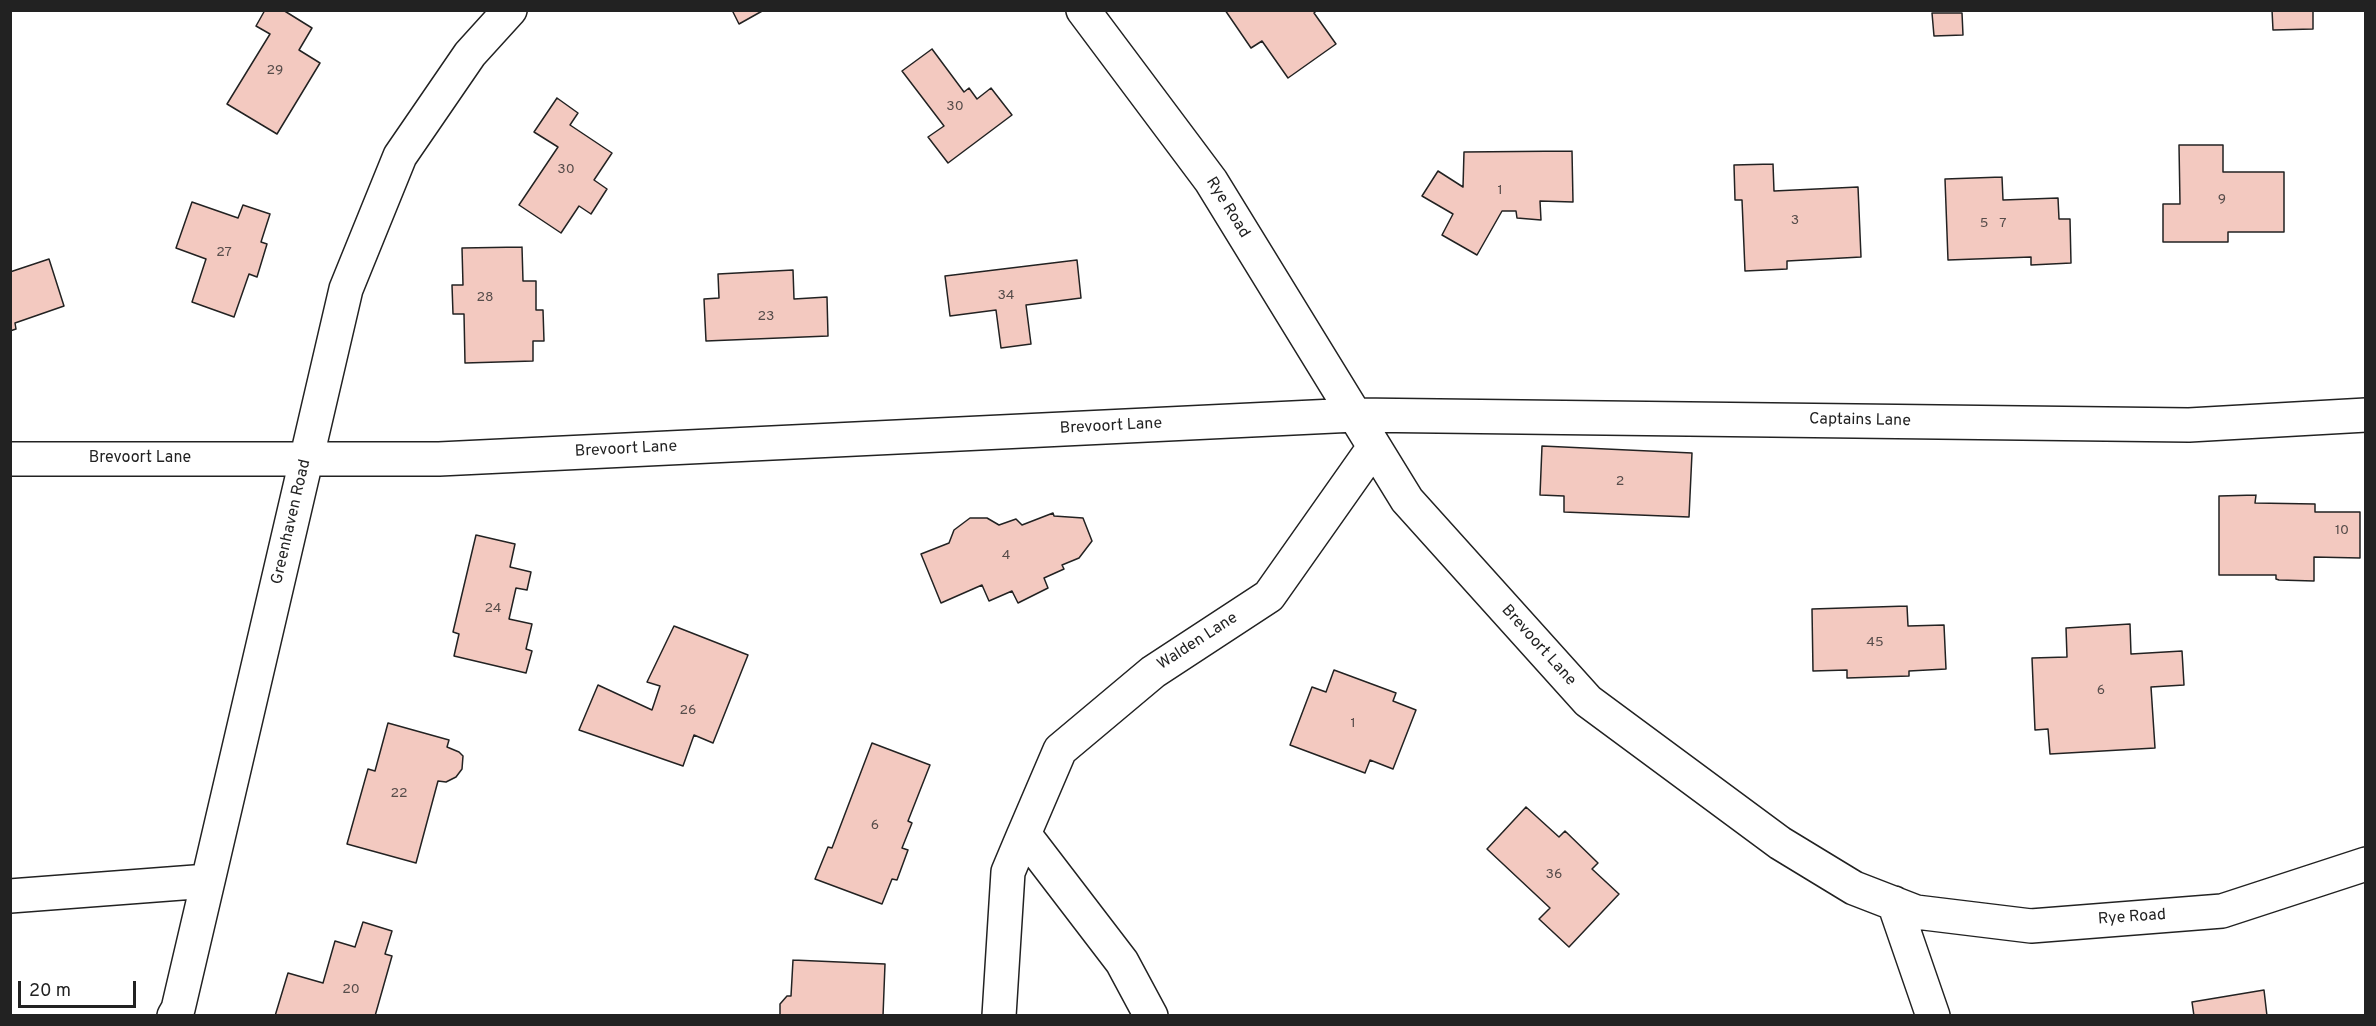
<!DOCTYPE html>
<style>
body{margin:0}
#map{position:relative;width:2376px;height:1026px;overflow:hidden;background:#fff;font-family:Overpass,sans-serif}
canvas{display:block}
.frame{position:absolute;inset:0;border:12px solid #222;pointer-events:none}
.scale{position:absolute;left:18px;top:981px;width:118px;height:27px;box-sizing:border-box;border:3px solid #222;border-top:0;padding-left:8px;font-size:18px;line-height:21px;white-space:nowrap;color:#222;-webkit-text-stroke:4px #fff;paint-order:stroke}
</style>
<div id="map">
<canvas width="2376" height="1026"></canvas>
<div class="frame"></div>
<div class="scale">20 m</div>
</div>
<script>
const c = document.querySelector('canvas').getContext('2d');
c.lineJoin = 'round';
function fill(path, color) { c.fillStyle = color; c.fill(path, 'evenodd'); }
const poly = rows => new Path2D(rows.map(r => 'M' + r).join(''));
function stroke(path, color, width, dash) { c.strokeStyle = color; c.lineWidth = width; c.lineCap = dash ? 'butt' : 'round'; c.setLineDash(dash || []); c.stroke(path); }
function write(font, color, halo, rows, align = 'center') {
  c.font = font + ' Overpass,sans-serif'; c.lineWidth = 4.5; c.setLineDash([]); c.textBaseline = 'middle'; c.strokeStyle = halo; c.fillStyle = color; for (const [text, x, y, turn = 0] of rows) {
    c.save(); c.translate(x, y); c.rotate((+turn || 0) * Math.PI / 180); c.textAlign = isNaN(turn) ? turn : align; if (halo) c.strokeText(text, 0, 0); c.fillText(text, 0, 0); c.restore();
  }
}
const building = poly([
 [265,10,283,10,312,28,299,50,320,63,277,134,227,104,270,34,256,26,265,10],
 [732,10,764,10,739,24,732,10],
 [1225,10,1317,10,1314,13,1336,44,1288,78,1262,41,1251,48,1225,10],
 [2272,10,2313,10,2313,29,2273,30,2272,10],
 [1932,13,1962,13,1963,35,1934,36,1932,13],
 [932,49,964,92,969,88,977,99,991,88,1012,115,948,163,928,137,944,126,902,71,932,49],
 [557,98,578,113,570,125,612,153,594,180,607,189,591,214,579,206,561,233,519,205,558,147,534,132,557,98],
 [2179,145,2223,145,2223,172,2284,172,2284,232,2228,232,2228,242,2163,242,2163,204,2180,204,2179,145],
 [1572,151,1573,202,1540,201,1541,220,1517,218,1516,211,1502,211,1477,255,1442,235,1453,214,1422,196,1438,171,1463,187,1464,152,1572,151],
 [1773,164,1774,191,1858,187,1861,257,1787,261,1787,269,1745,271,1742,200,1735,200,1734,165,1773,164],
 [2002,177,2003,200,2058,198,2059,219,2070,219,2071,263,2031,265,2031,257,1948,260,1945,179,2002,177],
 [192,202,238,218,243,205,270,214,261,242,267,244,257,277,249,274,234,317,192,302,206,259,176,248,192,202],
 [522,247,523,281,536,281,536,310,543,310,544,341,533,341,533,361,465,363,464,314,453,314,452,285,463,285,462,248,522,247],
 [49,259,64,306,15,323,16,329,10,331,10,272,49,259],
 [1077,260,1081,298,1026,305,1031,344,1001,348,996,310,950,316,945,276,1077,260],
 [793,270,794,299,827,297,828,336,706,341,704,299,719,298,718,274,793,270],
 [1542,446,1692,453,1689,517,1564,512,1564,496,1540,495,1542,446],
 [2256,495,2255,503,2315,504,2315,512,2360,512,2360,558,2314,557,2314,581,2279,580,2276,579,2276,575,2219,575,2219,496,2256,495],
 [1053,513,1054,516,1083,518,1092,541,1079,558,1062,565,1064,569,1044,578,1048,588,1018,603,1012,591,989,601,982,585,941,603,921,554,949,543,954,530,970,518,987,518,999,525,1016,519,1022,525,1053,513],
 [476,535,515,544,510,567,531,572,527,590,516,588,509,619,532,624,526,649,532,651,526,673,454,656,459,634,453,632,476,535],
 [1907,606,1908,626,1944,625,1946,669,1909,671,1909,676,1847,678,1847,670,1813,671,1812,609,1907,606],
 [2130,624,2131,654,2182,651,2184,685,2151,687,2155,748,2050,754,2048,729,2035,730,2032,658,2067,657,2066,628,2130,624],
 [674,626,748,655,713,743,694,735,683,766,579,730,598,685,652,710,660,686,647,682,674,626],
 [1334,670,1396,693,1393,701,1416,710,1393,769,1370,760,1365,773,1290,745,1312,687,1326,692,1334,670],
 [388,723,449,740,447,747,459,752,463,756,462,769,456,777,446,782,438,781,416,863,347,844,368,769,375,771,388,723],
 [872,743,930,765,908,821,912,823,902,848,908,850,897,880,892,879,882,904,815,879,828,847,832,848,872,743],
 [1526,807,1559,837,1565,831,1598,863,1592,869,1619,894,1569,947,1539,919,1550,908,1487,849,1526,807],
 [363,922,392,931,385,954,392,956,375,1016,275,1016,288,973,323,983,335,941,355,947,363,922],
 [793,960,885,964,883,1016,780,1016,780,1004,787,996,791,996,793,960],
 [2264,990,2267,1016,2194,1016,2192,1002,2264,990]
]);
fill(building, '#f3c9c0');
stroke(building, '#222', 1.5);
const minor = poly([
 [1083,10,1211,181,1407,500,1588,701,1780,843,1854,888,1916,912,2031,926,2222,911,2366,864],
 [10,459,439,459,1355,415,2189,425,2366,415],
 [1024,834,1060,750,1153,672,1269,596,1374,447],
 [10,896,208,881,346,289,400,156,470,54,510,10],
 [1894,903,1933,1016],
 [174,1016,178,1009,208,881],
 [999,1016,1008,872,1024,834,1122,962,1151,1016]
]);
stroke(minor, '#222', 36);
stroke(minor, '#fff', 33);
write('14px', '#564c4a', null, [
 ["29",275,71],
 ["30",955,107],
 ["30",566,170],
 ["1",1500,191],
 ["9",2222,200],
 ["3",1795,221],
 ["5",1984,224],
 ["7",2003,224],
 ["27",224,253],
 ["34",1006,296],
 ["28",485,298],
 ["23",766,317],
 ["2",1620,482],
 ["10",2342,531],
 ["4",1006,556],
 ["24",493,609],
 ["45",1875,643],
 ["6",2101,691],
 ["26",688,711],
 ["1",1353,724],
 ["22",399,794],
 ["6",875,826],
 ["36",1554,875],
 ["20",351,990]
]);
write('16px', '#222', '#fff', [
 ["Rye Road",1227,208,58],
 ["Captains Lane",1860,421,1],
 ["Brevoort Lane",1111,427,-3],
 ["Brevoort Lane",626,450,-3],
 ["Brevoort Lane",140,459],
 ["Greenhaven Road",292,522,-77],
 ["Walden Lane",1198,642,-33],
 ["Brevoort Lane",1538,646,48],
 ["Rye Road",2132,918,-4]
]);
</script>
